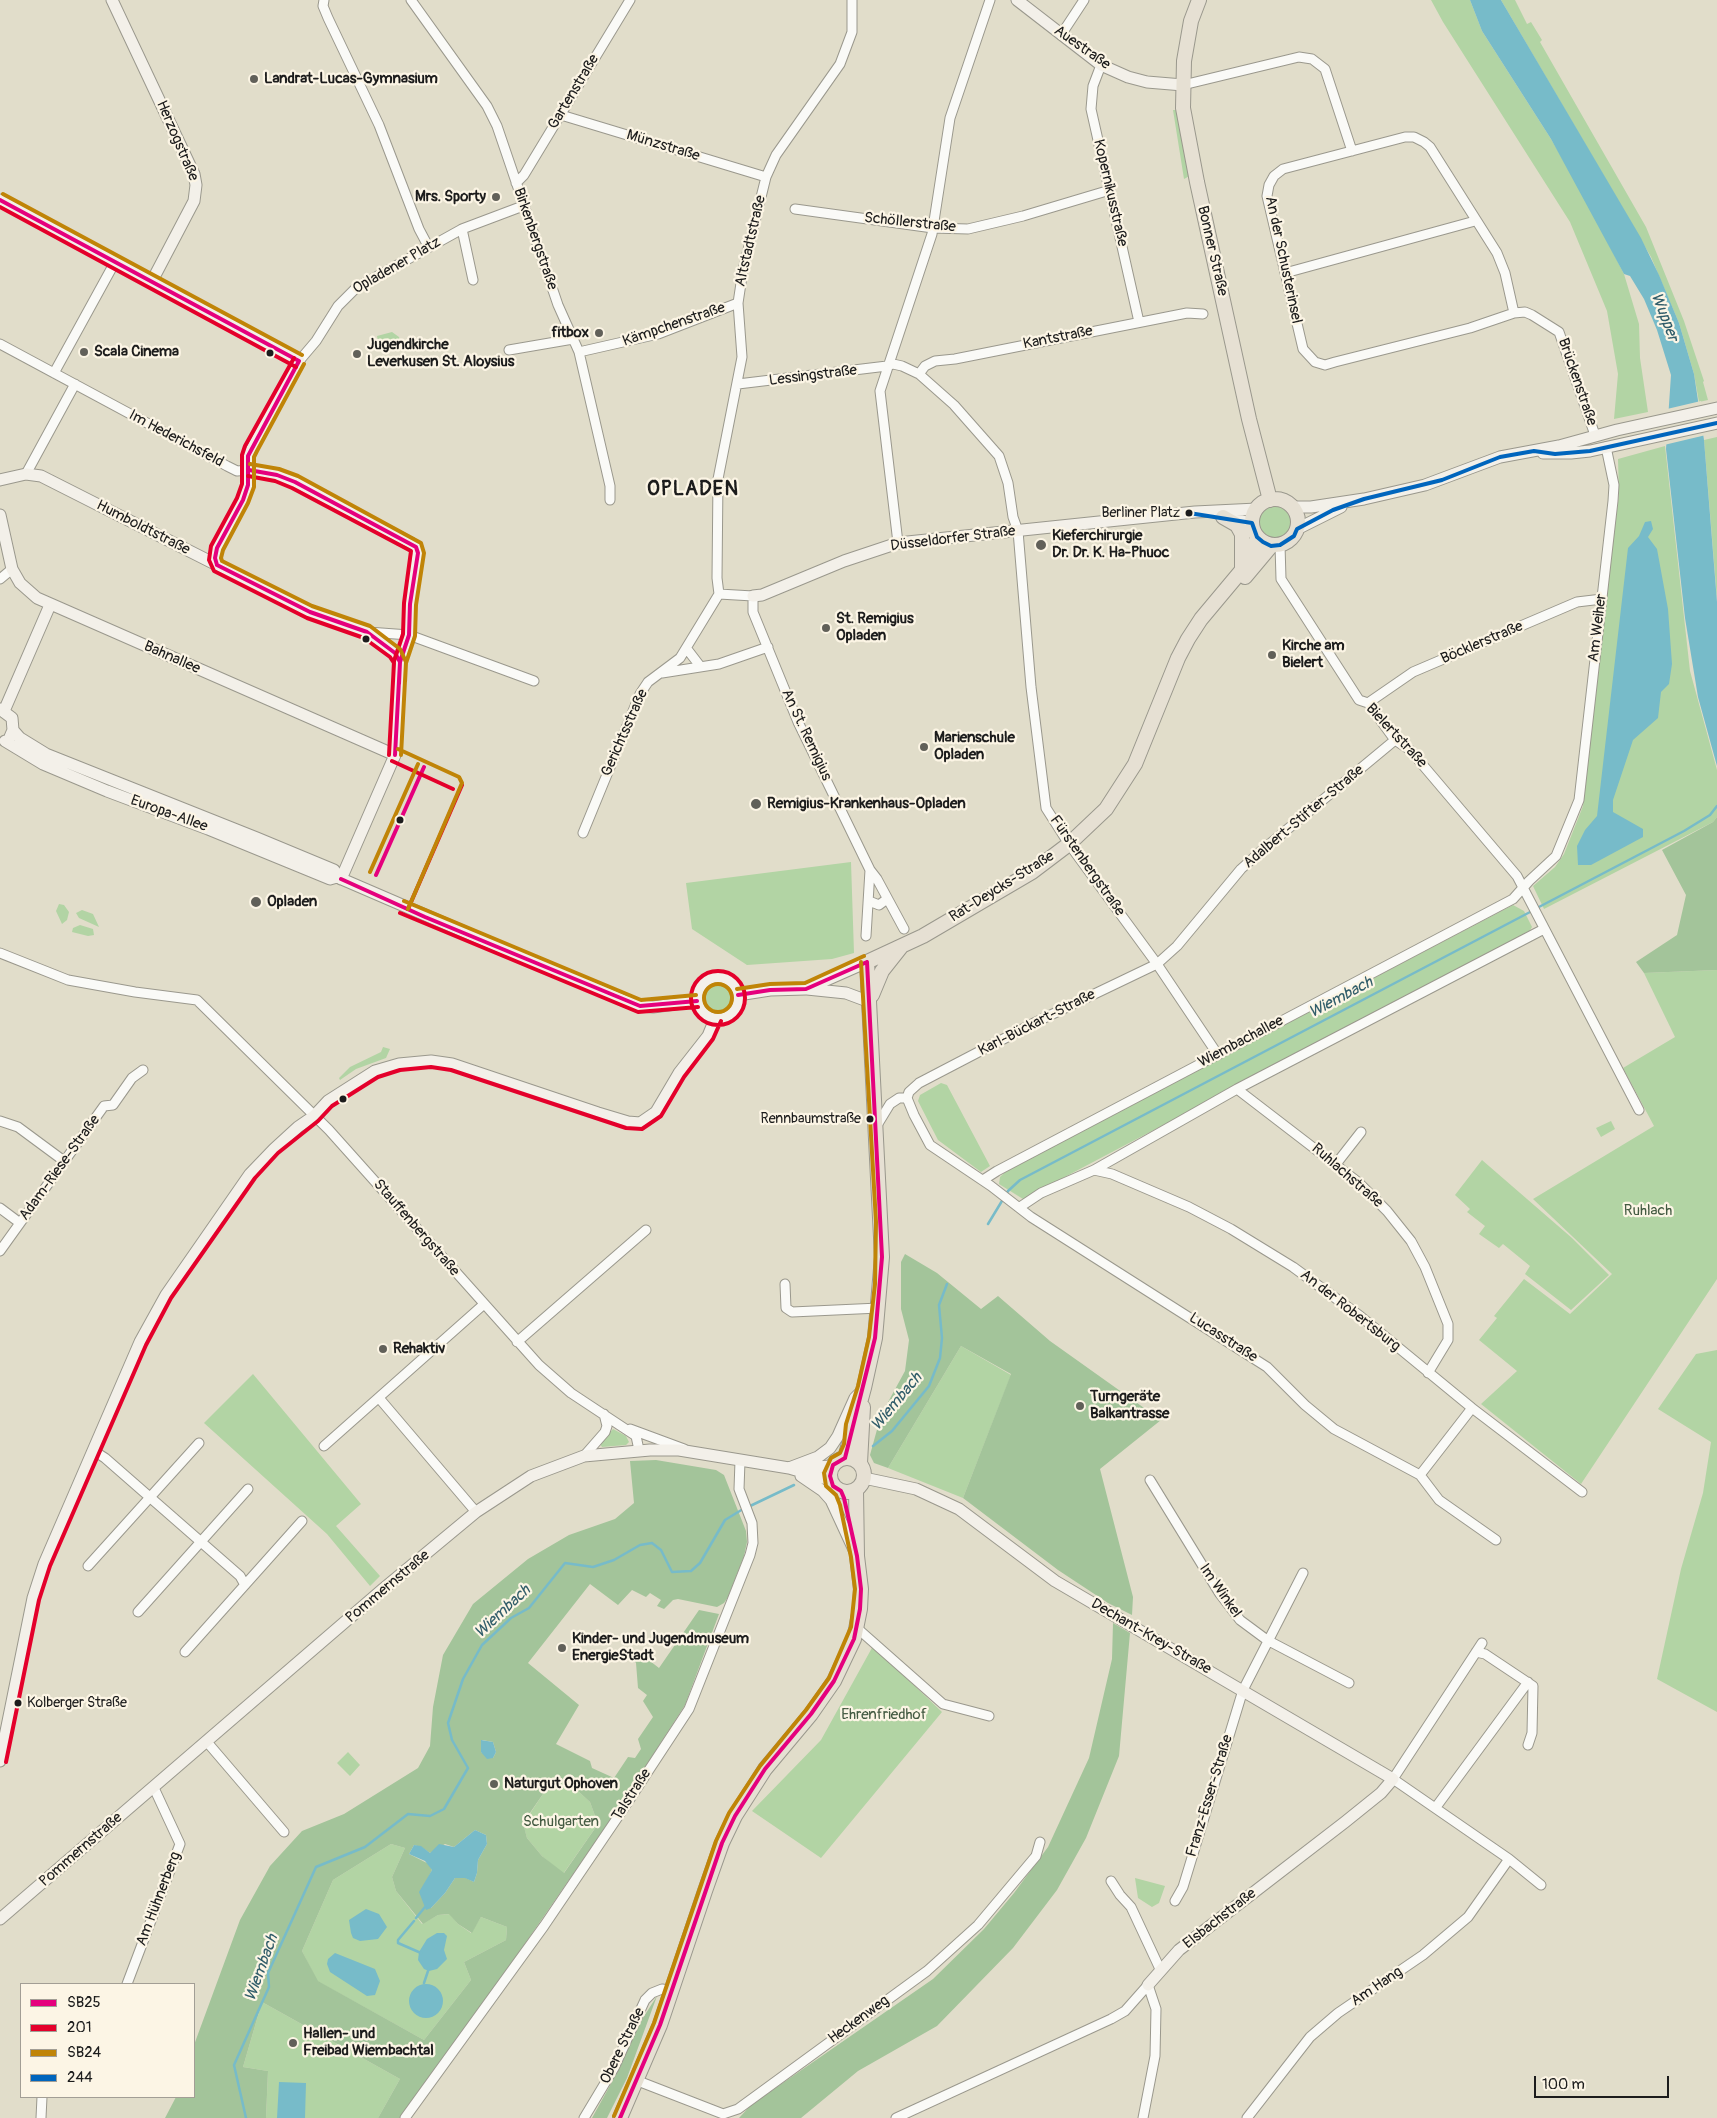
<!DOCTYPE html>
<meta charset="utf-8">
<style>
body{margin:0}
#map{position:relative;width:1717px;height:2118px;overflow:hidden;background:#e1ddca;font-family:Pangolin,sans-serif}
canvas{display:block}
.legend{position:absolute;left:20px;top:1983px;width:175px;height:115px;box-sizing:border-box;background:#fcf5e5;border:1px solid #a29e95;margin:0;padding:6px 9px;list-style:none;font-size:15px;color:#1c1c1c}
.legend li{display:flex;align-items:center;gap:10px;height:25px}
.legend b{width:25px;border:1px solid #a29e95}
.scale{position:absolute;left:1534px;top:2076px;width:135px;height:22px;box-sizing:border-box;border:2px solid #1c1c1c;border-top:0;padding-left:6px;font-size:15px;line-height:18px;white-space:nowrap;color:#1c1c1c;-webkit-text-stroke:4px #fcf5e5;paint-order:stroke}
</style>
<div id="map">
<canvas width="1717" height="2118"></canvas>
<ul class="legend">
<li><b style="height:6px;background:#e5007d"></b>SB25</li>
<li><b style="height:6px;background:#e4002b"></b>201</li>
<li><b style="height:6px;background:#c08407"></b>SB24</li>
<li><b style="height:6px;background:#0065bd"></b>244</li>
</ul>
<div class="scale">100 m</div>
</div>
<script>
const c = document.querySelector('canvas').getContext('2d');
c.lineJoin = 'round';
function fill(path, color) { c.fillStyle = color; c.fill(path, 'evenodd'); }
const poly = rows => new Path2D(rows.map(r => 'M' + r).join(''));
function stroke(path, color, width, dash) { c.strokeStyle = color; c.lineWidth = width; c.lineCap = dash ? 'butt' : 'round'; c.setLineDash(dash || []); c.stroke(path); }
function write(font, color, halo, rows, align = 'center') {
  c.font = font + ' Pangolin,sans-serif'; c.lineWidth = 4.5; c.setLineDash([]); c.textBaseline = 'middle'; c.strokeStyle = halo; c.fillStyle = color; for (const [text, x, y, turn = 0] of rows) {
    c.save(); c.translate(x, y); c.rotate((+turn || 0) * Math.PI / 180); c.textAlign = isNaN(turn) ? turn : align; if (halo) c.strokeText(text, 0, 0); c.fillText(text, 0, 0); c.restore();
  }
}
fill(poly([
 [1431,0,1470,0,1482,31,1551,139,1583,194,1624,274,1639,324,1640,358,1648,412,1614,419,1618,374,1607,311,1570,222,1443,22],
 [1501,0,1515,0,1527,24,1531,22,1542,40,1540,42,1646,227,1684,321,1704,381,1703,382,1708,400,1699,402,1694,374,1679,323,1651,257],
 [1173,110,1177,110,1189,176,1186,178,1184,179],
 [392,332,399,337,402,348,389,351,387,345,379,347,377,336],
 [1717,437,1717,599,1704,440],
 [1665,446,1690,671,1717,770,1717,817,1713,822,1544,909,1533,886,1555,867,1564,854,1583,806,1598,658,1619,495,1618,459],
 '1259 522a16 16 0 1 1 32 0a16 16 0 1 1-32 0Z',
 [851,862,854,953,832,959,747,965,692,929,686,883],
 [59,904,64,905,69,912,67,920,62,924,56,911],
 [1513,905,1524,911,1532,927,1529,932,1023,1199,999,1184,1000,1177,1007,1170],
 [82,910,93,914,99,927,79,918,76,913],
 [80,925,93,929,94,935,88,936,72,932,73,928],
 [1717,970,1717,1279,1581,1484,1481,1404,1517,1371,1479,1340,1497,1318,1494,1316,1524,1279,1570,1314,1612,1274,1533,1199,1654,1126,1623,1068,1675,1037,1644,973],
 '703 998a15 15 0 1 1 30 0a15 15 0 1 1-30 0Z',
 [383,1047,390,1049,386,1058,356,1069,340,1080,339,1078,350,1067,381,1052],
 [941,1083,947,1085,990,1166,981,1172,938,1140,918,1101,920,1095],
 [1611,1121,1615,1129,1601,1137,1596,1128],
 [1482,1160,1572,1238,1609,1275,1571,1310,1525,1274,1530,1266,1503,1244,1499,1248,1479,1234,1485,1226,1467,1212,1470,1209,1455,1195],
 [961,1346,1011,1375,963,1498,888,1468],
 [1717,1350,1717,1712,1657,1679,1681,1569,1703,1493,1711,1442,1658,1409,1696,1354],
 [253,1374,361,1504,336,1526,380,1576,370,1586,327,1534,204,1423],
 [613,1429,626,1436,629,1442,626,1445,602,1447,600,1444],
 [873,1646,942,1712,821,1858,752,1811,821,1740],
 [348,1752,360,1765,350,1776,337,1763],
 [567,1781,590,1802,598,1824,563,1874,542,1856,527,1838,523,1824,543,1794],
 [391,1844,405,1848,392,1877,396,1891,422,1924,438,1915,450,1914,458,1924,471,1933,481,1917,507,1927,506,1940,464,1962,471,1980,424,2040,317,1981,302,1951,333,1880],
 [1135,1878,1165,1886,1159,1903,1152,1907,1138,1898],
 [262,2002,400,2079,378,2118,266,2118,268,2071,243,2067]
]), '#b2d4a4');
fill(poly([
 [1717,817,1717,970,1644,973,1636,962,1677,935,1686,895,1662,850,1713,822],
 [905,1254,937,1273,981,1309,998,1296,1050,1341,1161,1420,1100,1469,1133,1597,1132,1615,1108,1603,1058,1570,963,1498,1011,1374,961,1346,888,1468,874,1463,870,1455,881,1415,905,1371,909,1340,901,1309,901,1262],
 [656,1460,716,1470,724,1475,746,1531,747,1542,744,1556,728,1597,724,1603,717,1607,678,1599,673,1600,664,1609,657,1606,661,1600,650,1593,646,1597,632,1590,618,1605,590,1584,528,1663,579,1705,556,1744,590,1761,592,1768,614,1778,628,1757,635,1758,641,1749,638,1739,653,1717,643,1701,647,1695,638,1688,636,1663,630,1654,637,1651,659,1668,699,1610,719,1614,685,1705,622,1803,444,2061,400,2118,378,2118,400,2079,262,2002,243,2067,268,2071,266,2118,165,2118,176,2097,194,2097,194,2045,240,1920,270,1866,302,1831,344,1814,418,1768,430,1746,433,1707,443,1655,473,1604,528,1559,569,1535,615,1519,634,1503,630,1461],
 [482,1740,493,1742,496,1752,493,1758,481,1752],
 [567,1781,590,1802,598,1824,564,1873,542,1856,527,1838,523,1823,543,1794],
 [475,1830,486,1835,487,1844,478,1860,477,1873,474,1882,466,1878,455,1878,445,1893,431,1908,427,1880,432,1870,429,1864,409,1854,414,1845,421,1847,430,1853,445,1844,454,1847],
 [391,1844,405,1848,392,1877,396,1891,423,1924,438,1915,449,1914,458,1924,472,1933,481,1917,507,1927,506,1940,464,1962,471,1980,424,2040,318,1981,302,1951,333,1880],
 [1113,1623,1130,1633,1119,1756,1086,1838,1057,1890,1013,1948,937,2026,858,2071,801,2118,739,2118,751,2105,933,1979,984,1929,1014,1893,1048,1847,1089,1758,1112,1659],
 [657,1996,627,2078,607,2118,592,2118,618,2071,639,2024]
]), '#a3c49a');
fill(poly([
 [1470,0,1501,0,1641,238,1659,275,1679,323,1694,374,1704,440,1717,602,1717,766,1698,697,1685,618,1666,449,1671,375,1657,330,1644,299,1630,276,1624,274,1551,139,1482,31],
 [1651,521,1653,529,1648,537,1657,549,1668,609,1672,664,1669,684,1661,692,1658,718,1633,740,1613,800,1613,812,1643,829,1643,837,1591,865,1578,865,1577,846,1585,830,1597,816,1628,548,1639,536,1645,522],
 [481,1740,493,1742,496,1752,493,1758,487,1759,481,1752],
 [475,1830,486,1835,487,1844,478,1860,477,1873,474,1882,465,1878,455,1878,445,1893,431,1908,426,1910,419,1892,432,1870,425,1861,409,1854,414,1845,421,1846,430,1853,439,1844,454,1847],
 [366,1909,379,1914,387,1927,378,1939,360,1941,353,1938,351,1933,349,1920],
 [437,1933,444,1933,447,1936,444,1950,447,1959,437,1969,429,1971,424,1969,418,1960,419,1952,427,1939],
 [335,1953,375,1969,380,1981,375,1995,367,1996,330,1972,327,1964,328,1959],
 '409 2001a17 17 0 1 1 34 0a17 17 0 1 1-34 0Z',
 [279,2082,306,2083,305,2118,277,2118]
]), '#77bbc9');
fill(poly([
 [1701,401,1706,435,1664,445,1667,409]
]), '#e1ddca');
stroke(poly([
 [1537,908,1684,831,1710,815,1717,806],
 [988,1224,1008,1191,1020,1180,1532,911],
 [873,1446,892,1431,929,1386,940,1358,942,1338,939,1305,947,1284],
 [748,1507,794,1485],
 [416,1918,425,1907],
 [414,1921,398,1940,398,1943,421,1953],
 [424,1983,429,1968],
 [246,2118,234,2065,269,1987,268,1973,316,1867,365,1847,408,1814,430,1816,444,1809,468,1768,452,1740,448,1723,463,1679,482,1645,511,1618,529,1608,565,1563,593,1567,614,1560,640,1545,652,1543,661,1550,672,1572,691,1571,700,1563,725,1520,743,1509]
]), '#77bbc9', 2.5);
const street = poly([
 [324,0,323,6,328,18,379,125,419,229,428,246],
 [411,0,487,106,497,126,558,305,579,352,610,486,610,500],
 [1061,35,1084,0],
 [1101,65,1093,86,1091,109,1139,322],
 [1183,85,1299,57,1312,59,1325,69,1352,151],
 [561,115,766,177],
 [516,183,524,175,630,0],
 [795,209,933,228,968,229,1023,216,1110,190],
 [462,229,473,280],
 [1285,273,1475,221],
 [1514,313,1470,328,1335,362,1325,365,1315,362,1303,349,1267,196,1269,185,1274,176,1283,169,1405,137,1414,137,1424,142,1430,147,1497,253,1505,273,1514,313,1525,312,1532,315,1559,332,1595,435],
 [0,344,227,466,237,471,249,470],
 [509,350,573,339],
 [579,352,658,334,738,303],
 [299,361,316,341,338,306,356,288,462,229,523,206],
 [54,373,115,262],
 [919,374,925,366,935,361,955,359,1187,313,1203,314],
 [738,384,887,366,893,364,902,366,919,374,954,405,999,456,1008,483,1013,517,1018,531,1031,687,1046,808,1069,844,1157,964,1218,1055],
 [26,474,75,384],
 [898,543,880,391,932,234,950,118,990,0],
 [1280,545,1281,579,1359,700,1368,703,1395,740,1410,750,1517,876,1639,1110],
 [0,579,12,569],
 [719,594,717,578,718,479,742,357,738,303,743,270,766,177,776,155,840,64,852,32,852,0],
 [719,594,753,596,753,612,798,722,870,870,877,879,904,929],
 [368,632,409,635,534,681],
 [687,649,700,666],
 [662,673,719,664,768,647],
 [1368,703,1413,672,1577,602,1602,599],
 [1395,740,1260,852,1241,869,1177,946,1157,964,1036,1022,919,1083,909,1092,907,1098,914,1115,930,1145,991,1186,1031,1217,1267,1367,1305,1405,1334,1429,1420,1475,1439,1500,1496,1540],
 [583,833,640,694,648,682,680,658,719,594],
 [869,901,879,905,887,899],
 [866,936,870,870],
 [0,953,68,980,135,992,197,1000,329,1130,539,1365,571,1393,636,1436,639,1450],
 [1237,1089,1358,1182,1387,1211,1411,1241,1425,1267,1448,1324,1448,1340,1428,1373],
 [0,1121,18,1127,64,1161],
 [876,1127,890,1104,899,1098,907,1098],
 [1336,1164,1361,1132],
 [1094,1170,1112,1174,1189,1207,1231,1229,1293,1267,1360,1316,1472,1408,1582,1492],
 [983,1180,997,1171,1513,899,1529,881,1556,856,1579,800,1613,501,1614,485,1606,447],
 [1020,1207,1041,1193,1094,1170,1237,1089,1544,929],
 [0,1208,20,1223],
 [0,1251,104,1106,113,1105,132,1078,143,1070],
 [785,1284,786,1308,792,1312,879,1308],
 [517,1342,646,1230],
 [379,1398,476,1512],
 [630,1429,684,1449],
 [324,1446,483,1305],
 [94,1451,105,1458,240,1576,245,1585],
 [584,1456,605,1432,607,1426,604,1414],
 [1420,1475,1472,1408],
 [1150,1480,1220,1594,1240,1620,1267,1640,1349,1683],
 [88,1566,199,1443],
 [138,1612,248,1489],
 [857,1628,943,1704,989,1716],
 [1482,1643,1393,1779,1509,1859,1541,1885],
 [185,1652,302,1521],
 [1476,1652,1485,1654,1533,1686,1532,1733,1528,1745],
 [207,1742,284,1832],
 [1436,1807,1528,1682],
 [1111,1881,1120,1895,1131,1907,1160,1969],
 [1175,1901,1183,1887,1243,1690,1303,1573],
 [127,1984,180,1844,154,1788],
 [638,2081,723,2114,738,2109,927,1971,978,1925,1036,1856,1040,1842],
 [41,2118,42,2097],
 [405,2118,544,1926,626,1805,689,1709,750,1555,753,1543,752,1523,739,1489,740,1461],
 [584,2118,614,2068,645,2000,652,1993,662,1989,672,1991],
 [896,2118,1111,2019,1125,2011,1148,1985],
 [1143,2118,1155,2056,1156,2009,1148,1985],
 [1247,2118,1310,2037,1338,2013,1423,1955,1468,1917,1509,1859]
]);
const secondary = poly([
 [112,0,194,174,196,185,194,201,152,281],
 [1017,0,1101,65,1128,77,1147,82,1183,85],
 [0,200,299,361,248,456,248,485,243,500,217,548,215,558,217,565],
 [1543,453,1571,453,1590,451,1717,423],
 [249,470,277,475,295,482,411,543,416,547,418,553,410,604,409,635,400,662,395,755,341,879],
 [0,480,26,474,41,476,310,612,367,632,395,653,400,662],
 [1292,507,1311,507,1364,499,1425,485,1500,457,1559,446,1617,430,1717,408],
 [0,515,12,569,20,583,37,598,395,755],
 [1229,518,1252,523],
 [1297,529,1341,507],
 [753,596,762,595,844,561,898,543,1195,512,1257,509],
 [0,709,12,718,13,730,10,737],
 [4,711,50,605],
 [13,730,20,738,46,754,257,838,334,870,337,877],
 [5,741,43,764,107,791,208,829,330,879,337,877,625,1001,640,1006,653,1007,697,1001],
 '697 998a21 21 0 1 1 42 0a21 21 0 1 1-42 0Z',
 [807,989,846,993,870,1002],
 [738,995,770,990,806,989,867,962],
 [789,1468,818,1457,830,1448,838,1436,855,1398,863,1390],
 [798,1468,832,1466],
 [801,1476,823,1491,831,1500,856,1554],
 [864,1478,916,1489,959,1509,1055,1581,1393,1779,1381,1793,1345,1822,1179,1950,1148,1985],
 [0,1761,33,1598,44,1564,140,1342,166,1295,250,1174,274,1149,298,1127,314,1116,328,1101,375,1071,399,1064,431,1061,452,1064,598,1113,628,1122,640,1123,656,1112,679,1073,708,1036,715,1019],
 [0,1919,382,1590,476,1512,531,1476,584,1456,650,1450,679,1450,789,1468,830,1480]
]);
const primary = poly([
 [1199,0,1191,21,1184,61,1183,108,1197,182,1249,419,1270,500],
 '1252 522a23 23 0 1 1 46 0a23 23 0 1 1-46 0Z',
 [1223,517,1237,525,1242,534,1242,570],
 [1245,577,1271,546],
 [872,995,882,971,901,947],
 '830 1475a17 17 0 1 1 34 0a17 17 0 1 1-34 0Z',
 [845,1458,864,1388,875,1338,882,1257,867,962,923,936,1032,872,1069,844,1106,809,1135,764,1178,658,1188,639,1201,619,1242,570,1251,557,1257,537],
 [860,1463,863,1407],
 [620,2118,660,2025,705,1891,722,1843,735,1816,765,1769,811,1714,834,1681,854,1639,860,1609,861,1589,857,1556,856,1490]
]);
stroke(street, '#9a988d', 11);
stroke(secondary, '#9a988d', 13);
stroke(primary, '#9a988d', 16);
stroke(street, '#fafaf7', 9);
stroke(secondary, '#f3f0e9', 11);
stroke(primary, '#e6e0d3', 14);
stroke(poly([
 [0,200,299,361],
 [249,470,277,475,295,482,416,547,418,553,410,604,409,635,400,662,395,755],
 [217,565,310,612,367,632,395,653,400,662,399,684],
 [217,565,215,558,217,548,243,500,248,485,248,456,299,361],
 [376,875,424,767],
 [341,879,425,917,640,1006,697,1001],
 [738,995,770,990,806,989,867,962],
 [845,1458,875,1338,882,1257,867,962],
 [620,2118,660,2025,722,1843,735,1816,765,1769,811,1714,834,1681,854,1639,860,1609,861,1589,857,1556,844,1498,841,1491,833,1486,830,1476,833,1465,845,1458]
]), '#e5007d', 4);
stroke(poly([
 [0,207,296,367],
 [294,358,245,446,242,455,242,484,237,498,211,546,209,560,214,571,307,618,364,638,390,657,394,663,389,755],
 [248,476,275,481,292,488,411,551,404,603,403,634,394,661,393,682],
 [392,761,453,789],
 [408,909,462,785],
 [400,913,638,1012,698,1007],
 '691 998a27 27 0 1 1 54 0a27 27 0 1 1-54 0Z',
 [6,1762,39,1600,50,1566,146,1345,171,1298,255,1178,278,1153,318,1121,332,1106,378,1077,400,1070,431,1067,451,1070,626,1128,642,1129,661,1116,684,1077,713,1039,721,1021]
]), '#e4002b', 4);
stroke(poly([
 [3,194,302,355],
 [304,364,257,451,254,457,254,487,248,503,223,550,221,558,222,561,312,606,370,626,400,649,406,662,401,755],
 [250,464,279,469,298,476,421,543,424,553,416,605,415,636,406,663,405,682],
 [398,749,459,777,462,783,408,909],
 [370,872,418,764],
 [404,901,641,1000,696,995],
 '704 998a14 14 0 1 1 28 0a14 14 0 1 1-28 0Z',
 [737,989,770,984,805,983,864,956],
 [614,2116,654,2023,716,1841,729,1813,760,1766,806,1710,829,1678,851,1627,855,1589,851,1557,840,1505,836,1495,826,1486,824,1473,831,1458,840,1453,844,1444,846,1424,858,1386,869,1337,875,1284,876,1222,861,962]
]), '#c08407', 4);
stroke(poly([
 [1189,513,1252,523,1257,537,1263,542,1271,546,1280,545,1294,536,1297,529,1333,510,1364,499,1442,480,1500,457,1534,451,1555,454,1590,451,1717,423]
]), '#0065bd', 4);
for (const [x, y, r, color] of [
 [254,79,5,"#616059"],
 [496,197,5,"#616059"],
 [599,333,5,"#616059"],
 [84,352,5,"#616059"],
 [270,353,4.5,"#1c1c1c"],
 [357,354,5,"#616059"],
 [1189,513,4.5,"#1c1c1c"],
 [1041,545,6,"#616059"],
 [826,628,5,"#616059"],
 [366,639,4.5,"#1c1c1c"],
 [1272,655,5,"#616059"],
 [924,747,5,"#616059"],
 [756,804,6,"#616059"],
 [400,820,4.5,"#1c1c1c"],
 [256,902,6,"#616059"],
 [343,1099,4.5,"#1c1c1c"],
 [870,1119,4.5,"#1c1c1c"],
 [383,1349,5,"#616059"],
 [1080,1406,5,"#616059"],
 [562,1648,5,"#616059"],
 [18,1703,4.5,"#1c1c1c"],
 [494,1784,5,"#616059"],
 [293,2043,5,"#616059"]
]) { const dot = new Path2D(); dot.arc(x, y, r, 0, 2 * Math.PI); c.fillStyle = color; c.fill(dot); stroke(dot, '#fcf5e5', 2); }
write('14px', '#1c1c1c', '#fcf5e5', [
 ["Berliner Platz",1180,513],
 ["Rennbaumstraße",861,1119],
 ["Kolberger Straße",27,1703,"left"]
], 'right');
write('15px', '#1c1c1c', '#fcf5e5', [
 ["Auestraße",1082,48,35],
 ["Gartenstraße",574,92,-59],
 ["Herzogstraße",177,141,67],
 ["Münzstraße",663,146,17],
 ["Kopernikusstraße",1110,193,77],
 ["Schöllerstraße",910,223,6],
 ["Birkenbergstraße",535,239,71],
 ["Altstadtstraße",751,241,-77],
 ["Bonner Straße",1212,251,77],
 ["An der Schusterinsel",1283,260,78],
 ["Opladener Platz",397,266,-30],
 ["Kämpchenstraße",674,325,-19],
 ["Kantstraße",1058,338,-11],
 ["Lessingstraße",813,376,-7],
 ["Brückenstraße",1577,382,71],
 ["Im Hederichsfeld",176,439,28],
 ["Humboldtstraße",143,528,27],
 ["Düsseldorfer Straße",953,539,-7],
 ["Am Weiher",1598,628,-83],
 ["Böcklerstraße",1482,643,-23],
 ["Bahnallee",172,658,24],
 ["Gerichtsstraße",625,733,-66],
 ["An St. Remigius",806,735,65],
 ["Bielertstraße",1396,736,47],
 ["Europa-Allee",169,814,20],
 ["Adalbert-Stifter-Straße",1304,817,-40],
 ["Fürstenbergstraße",1087,866,55],
 ["Rat-Deycks-Straße",1002,887,-32],
 ["Karl-Bückart-Straße",1037,1023,-27],
 ["Wiembachallee",1241,1042,-28],
 ["Adam-Riese-Straße",60,1168,-54],
 ["Ruhlachstraße",1347,1176,41],
 ["Stauffenbergstraße",416,1228,49],
 ["An der Robertsburg",1350,1311,38],
 ["Lucasstraße",1223,1338,33],
 ["Pommernstraße",388,1587,-40],
 ["Im Winkel",1220,1591,55],
 ["Dechant-Krey-Straße",1151,1637,30],
 ["Talstraße",632,1795,-57],
 ["Franz-Esser-Straße",1210,1796,-73],
 ["Pommernstraße",81,1850,-41],
 ["Am Hühnerberg",159,1899,-69],
 ["Elsbachstraße",1220,1919,-38],
 ["Am Hang",1377,1987,-34],
 ["Heckenweg",859,2020,-36],
 ["Obere Straße",623,2046,-64]
]);
write('bold 15px', '#1c1c1c', '#fcf5e5', [
 ["Landrat-Lucas-Gymnasium",264,79],
 ["Mrs. Sporty",486,197,"right"],
 ["fitbox",589,333,"right"],
 ["Jugendkirche",367,345],
 ["Leverkusen St. Aloysius",367,362],
 ["Scala Cinema",94,352],
 ["Kieferchirurgie",1052,536],
 ["Dr. Dr. K. Ha-Phuoc",1052,553],
 ["St. Remigius",836,619],
 ["Opladen",836,636],
 ["Kirche am",1282,646],
 ["Bielert",1282,663],
 ["Marienschule",934,738],
 ["Opladen",934,755],
 ["Remigius-Krankenhaus-Opladen",767,804],
 ["Opladen",267,902],
 ["Rehaktiv",393,1349],
 ["Turngeräte",1090,1397],
 ["Balkantrasse",1090,1414],
 ["Kinder- und Jugendmuseum",572,1639],
 ["EnergieStadt",572,1656],
 ["Naturgut Ophoven",504,1784],
 ["Hallen- und",303,2034],
 ["Freibad Wiembachtal",303,2051]
], 'left');
write('15px', '#435a41', '#fcf5e5', [
 ["Ruhlach",1648,1211],
 ["Ehrenfriedhof",884,1715],
 ["Schulgarten",561,1822]
]);
write('italic 16px', '#315d6a', '#fcf5e5', [
 ["Wupper",1664,317,69],
 ["Wiembach",1341,998,-28],
 ["Wiembach",897,1402,-50],
 ["Wiembach",503,1612,-43],
 ["Wiembach",262,1968,-70]
]);
c.letterSpacing = '1px';
write('bold 20px', '#1c1c1c', '#fcf5e5', [
 ["OPLADEN",693,490]
]);
c.letterSpacing = '0px';
</script>
